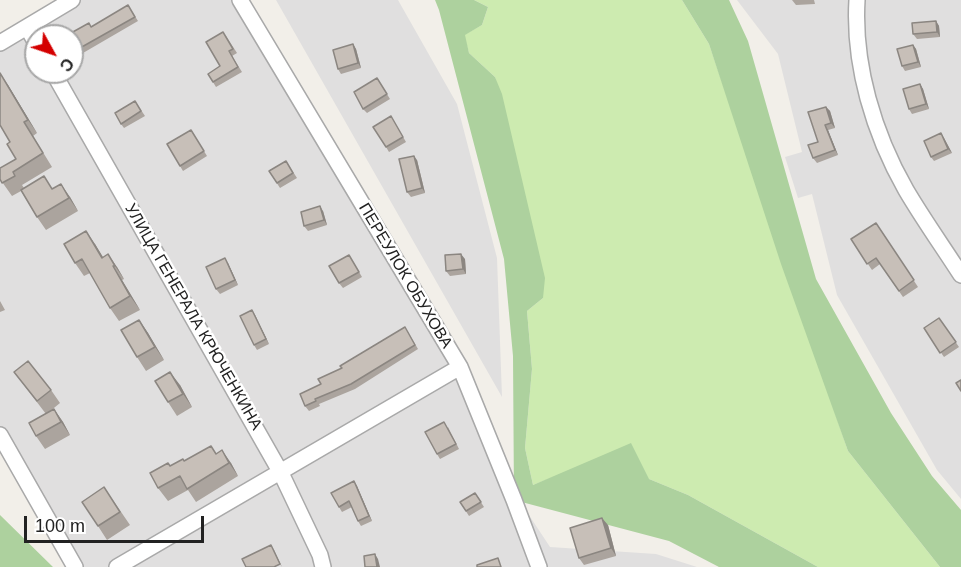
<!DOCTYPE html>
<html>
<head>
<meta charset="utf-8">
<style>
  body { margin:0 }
  #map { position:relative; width:961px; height:567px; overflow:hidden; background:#f2efe9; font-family:Helvetica,sans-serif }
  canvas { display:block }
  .north { position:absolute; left:24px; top:24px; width:60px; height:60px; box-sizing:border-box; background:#fff; border:2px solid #a7a7a7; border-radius:50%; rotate:130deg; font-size:16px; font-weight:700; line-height:24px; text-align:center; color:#222 }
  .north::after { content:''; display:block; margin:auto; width:21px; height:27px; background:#d40000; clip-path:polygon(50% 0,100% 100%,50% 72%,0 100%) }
  .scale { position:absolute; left:24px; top:516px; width:180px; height:27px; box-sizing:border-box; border:3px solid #222; border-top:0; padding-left:8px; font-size:18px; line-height:21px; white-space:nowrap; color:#222; -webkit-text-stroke:4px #fff; paint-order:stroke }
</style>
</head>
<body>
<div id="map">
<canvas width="961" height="567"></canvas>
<div class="north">С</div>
<div class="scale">100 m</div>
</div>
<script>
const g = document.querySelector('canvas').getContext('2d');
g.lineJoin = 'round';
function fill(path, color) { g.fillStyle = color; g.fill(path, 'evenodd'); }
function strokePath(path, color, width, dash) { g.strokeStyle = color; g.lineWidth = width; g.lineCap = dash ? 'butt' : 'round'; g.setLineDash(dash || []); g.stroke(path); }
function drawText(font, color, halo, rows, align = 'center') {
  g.font = font + ' Helvetica,sans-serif'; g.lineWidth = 5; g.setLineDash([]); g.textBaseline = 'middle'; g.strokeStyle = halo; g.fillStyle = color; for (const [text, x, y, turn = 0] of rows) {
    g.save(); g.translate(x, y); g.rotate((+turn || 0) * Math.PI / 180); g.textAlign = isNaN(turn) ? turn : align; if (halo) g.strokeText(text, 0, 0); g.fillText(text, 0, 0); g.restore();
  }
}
const residential = new Path2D(`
  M 74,0 L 232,0 L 455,371 L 494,462 L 550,547 L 656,554 L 697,567 L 68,567 L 0,447 L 0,45 ZM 36,36 L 72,36 L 72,72 L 36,72 Z
  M 276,0 L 398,0 L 457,104 L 497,258 L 502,397 Z
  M 737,0 L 961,0 L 961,499 L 937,470 L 837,295 L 812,194 L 798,198 L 785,157 L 802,152 L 778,54 Z`);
const grass = new Path2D(`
  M 474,0 L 682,0 L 709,44 L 848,451 L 940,567 L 818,567 L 688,495 L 649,479 L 579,467 L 533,485 L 525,448 L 532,369 L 527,311 L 543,298 L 495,77 L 469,53 L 464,35 L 482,25 L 488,7 Z`);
const forest = new Path2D(`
  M 435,0 L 474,0 L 488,7 L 482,25 L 465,35 L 469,53 L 495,77 L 502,94 L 545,278 L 543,298 L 527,311 L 532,369 L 525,448 L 533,485 L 631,443 L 649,479 L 688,495 L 818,567 L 719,567 L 669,541 L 514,500 L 513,356 L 504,259 L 439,10 Z
  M 682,0 L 729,0 L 748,41 L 816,279 L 891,413 L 932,476 L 961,510 L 961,567 L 940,567 L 848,451 L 781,264 L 709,44 Z
  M 0,515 L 53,567 L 0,567 Z`);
const minor = new Path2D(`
  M 240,0 L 460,367 L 514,500 L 539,567
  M 857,0 C 853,65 874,134 906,190 C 923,219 943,247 961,275
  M 27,27 L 36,43
  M 0,43 L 72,0
  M 53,72 L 281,473 L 320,555 L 323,567
  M 0,435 L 75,567
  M 117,567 L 460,367`);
const wall = new Path2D(`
  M 792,0 L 814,0 L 815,4 L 796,5 Z
  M 131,10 L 138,21 L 83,53 L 80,48 Z
  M 936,21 L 939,26 L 940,37 L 917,39 L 913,34 Z
  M 226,36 L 237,53 L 232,56 L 242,72 L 216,87 L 208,74 L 220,66 Z
  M 353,44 L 356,49 L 361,68 L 341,74 L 338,69 Z
  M 913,45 L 916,49 L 921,67 L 905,71 L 902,66 Z
  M 377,78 L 390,99 L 367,113 L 363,109 Z
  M 920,84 L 923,89 L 929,109 L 912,114 L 909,109 Z
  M 8,85 L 37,133 L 33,136 L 52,167 L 22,185 L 24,188 L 53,189 L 70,197 L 78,211 L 46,230 L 37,217 L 21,191 L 12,196 L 0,179 L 16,159 L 10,142 Z
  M 135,101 L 145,116 L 124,128 L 121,124 Z
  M 826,107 L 830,111 L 835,128 L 828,130 L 838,155 L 817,163 L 813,158 Z
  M 391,116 L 406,142 L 389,152 L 386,147 Z
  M 941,133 L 944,138 L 952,153 L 934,161 L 931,157 Z
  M 194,135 L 207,156 L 183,171 L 180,166 Z
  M 417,160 L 425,193 L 411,197 L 407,192 Z
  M 286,161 L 297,178 L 280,188 L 269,171 Z
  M 323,211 L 327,225 L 308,231 L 304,226 Z
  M 876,223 L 918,287 L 903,297 L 880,264 L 872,270 L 851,239 Z
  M 95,244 L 103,257 L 117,267 L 124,279 L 122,280 L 140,310 L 119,321 L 110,308 L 90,273 L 84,276 L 75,263 Z
  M 349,255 L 362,277 L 343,288 L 339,283 Z
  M 465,259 L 466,274 L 450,276 L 446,271 Z
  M 228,263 L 238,285 L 220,294 L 216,289 Z
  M 0,301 L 5,310 L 0,312 Z
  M 252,310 L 255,315 L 269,344 L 257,350 L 254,345 Z
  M 939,318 L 959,347 L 944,357 L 924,328 Z
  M 139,320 L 148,333 L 164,360 L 146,371 L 137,357 Z
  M 408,332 L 418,349 L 355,389 L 319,404 L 320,406 L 309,411 L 305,406 L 321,384 L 342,368 Z
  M 14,372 L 51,390 L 60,403 L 49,412 L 54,409 L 63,422 L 70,435 L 45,449 L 36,436 L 46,414 Z
  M 180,385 L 192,407 L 177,416 L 168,402 Z
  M 448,427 L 459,449 L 440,459 L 437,454 Z
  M 216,453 L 231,463 L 238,476 L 196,502 L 188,490 L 168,501 L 158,488 L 170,466 L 184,461 Z
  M 354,481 L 357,486 L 372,521 L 361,526 L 358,521 L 352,507 L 342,512 L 339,507 Z
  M 104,487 L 130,525 L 107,540 L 98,526 Z
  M 475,493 L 484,507 L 469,516 L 460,502 Z
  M 608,525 L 616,556 L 584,565 L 579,558 Z`);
const shadedWall = new Path2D(`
  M 936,21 L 939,26 L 940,37 L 937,32 Z
  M 353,44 L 356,49 L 361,68 L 358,63 Z
  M 913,45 L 916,49 L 921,67 L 918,62 Z
  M 0,73 L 8,85 L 37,133 L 28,120 Z
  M 920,84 L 923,89 L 929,109 L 926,104 Z
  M 826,107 L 830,111 L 835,128 L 831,123 Z
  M 825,125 L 828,130 L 838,155 L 835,150 Z
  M 941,133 L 944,138 L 952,153 L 948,149 Z
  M 414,156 L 417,160 L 425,193 L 422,188 Z
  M 61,184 L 70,197 L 78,211 L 69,198 Z
  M 320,206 L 323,211 L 327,225 L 324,220 Z
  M 86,231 L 95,244 L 111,271 L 102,258 Z
  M 108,254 L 117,267 L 124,279 L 115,266 Z
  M 461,254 L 465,259 L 466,274 L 463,269 Z
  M 225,258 L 228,263 L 238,285 L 235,280 Z
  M 113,266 L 122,280 L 140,310 L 130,296 Z
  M 252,310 L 255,315 L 269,344 L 266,339 Z
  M 139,320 L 148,333 L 164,360 L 155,347 Z
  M 170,372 L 180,385 L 192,407 L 183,394 Z
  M 54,409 L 63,422 L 70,435 L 61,422 Z
  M 222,450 L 231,463 L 238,476 L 229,463 Z
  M 354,481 L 357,486 L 372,521 L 369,516 Z
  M 602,518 L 608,525 L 616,556 L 611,548 Z
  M 271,545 L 274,550 L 282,567 L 280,564 Z
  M 375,554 L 378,559 L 380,567 L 377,567 Z`);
const building = new Path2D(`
  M 128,5 L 135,17 L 80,48 L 71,33 L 89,23 L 91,27 Z
  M 936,21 L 937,32 L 913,34 L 912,23 Z
  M 223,32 L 233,49 L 229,51 L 238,67 L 213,82 L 208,74 L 220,66 L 206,42 Z
  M 353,44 L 358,63 L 338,69 L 333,50 Z
  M 913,45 L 918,62 L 902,66 L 897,49 Z
  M 0,73 L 28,120 L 24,122 L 43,153 L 13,172 L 15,176 L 2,183 L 0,179 L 0,168 L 16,159 L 7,144 L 10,142 L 0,125 Z
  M 377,78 L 387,94 L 363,109 L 354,92 Z
  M 920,84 L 926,104 L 909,109 L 903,89 Z
  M 135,101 L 141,111 L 121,124 L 115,113 Z
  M 826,107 L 831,123 L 825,125 L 835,150 L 813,158 L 808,145 L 818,142 L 808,112 Z
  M 391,116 L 403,137 L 386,147 L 373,127 Z
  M 191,130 L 204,151 L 180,166 L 167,144 Z
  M 941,133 L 948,149 L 931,157 L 924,141 Z
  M 414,156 L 422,188 L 407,192 L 399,159 Z
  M 286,161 L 293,173 L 277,183 L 269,171 Z
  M 44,176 L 52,189 L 61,184 L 69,198 L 37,217 L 21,190 Z
  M 320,206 L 324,220 L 304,226 L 301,212 Z
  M 876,223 L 914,280 L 899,291 L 876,258 L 867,264 L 851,239 Z
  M 86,231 L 102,258 L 108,254 L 115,266 L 113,266 L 130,296 L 110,308 L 82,259 L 75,263 L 64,244 Z
  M 461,254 L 463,269 L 446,271 L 445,255 Z
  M 349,255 L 359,272 L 339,283 L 329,266 Z
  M 225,258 L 235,280 L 216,289 L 206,267 Z
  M 252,310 L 266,339 L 254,345 L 240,316 Z
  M 939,318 L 956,342 L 940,353 L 924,328 Z
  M 139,320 L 155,347 L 137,357 L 121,330 Z
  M 405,327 L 415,345 L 351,384 L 315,399 L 316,401 L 305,406 L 300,394 L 321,384 L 318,379 L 342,368 L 340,366 Z
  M 28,361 L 51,390 L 37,401 L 14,372 Z
  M 170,372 L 183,394 L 168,402 L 155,381 Z
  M 961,380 L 961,391 L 956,383 Z
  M 54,409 L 61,422 L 36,436 L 29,423 Z
  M 444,422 L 456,444 L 437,454 L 425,432 Z
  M 211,446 L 216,454 L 222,450 L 229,463 L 187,489 L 180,476 L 158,488 L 150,473 L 168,463 L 170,466 L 183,459 L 184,461 Z
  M 354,481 L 369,516 L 358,521 L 349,501 L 339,507 L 331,493 Z
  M 104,487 L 120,512 L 98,526 L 82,502 Z
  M 475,493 L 481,502 L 466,511 L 460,502 Z
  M 602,518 L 611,548 L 579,558 L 570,528 Z
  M 271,545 L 280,564 L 274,567 L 246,567 L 242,559 Z
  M 375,554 L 377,567 L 365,567 L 364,556 Z
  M 498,558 L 501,567 L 477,567 L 477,565 Z`);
const streetNames = [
  ["ПЕРЕУЛОК ОБУХОВА",405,276,59],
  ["УЛИЦА ГЕНЕРАЛА КРЮЧЕНКИНА",193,317,60]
];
fill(residential, '#e0dfdf');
fill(grass, '#cdebb0');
fill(forest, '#add19e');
strokePath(minor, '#a9a9a9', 18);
strokePath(minor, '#fff', 15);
fill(wall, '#aba49e');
fill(shadedWall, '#8b8681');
fill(building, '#c7bfb8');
strokePath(building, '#8b8681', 1.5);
drawText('16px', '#222', '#fff', streetNames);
</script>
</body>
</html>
